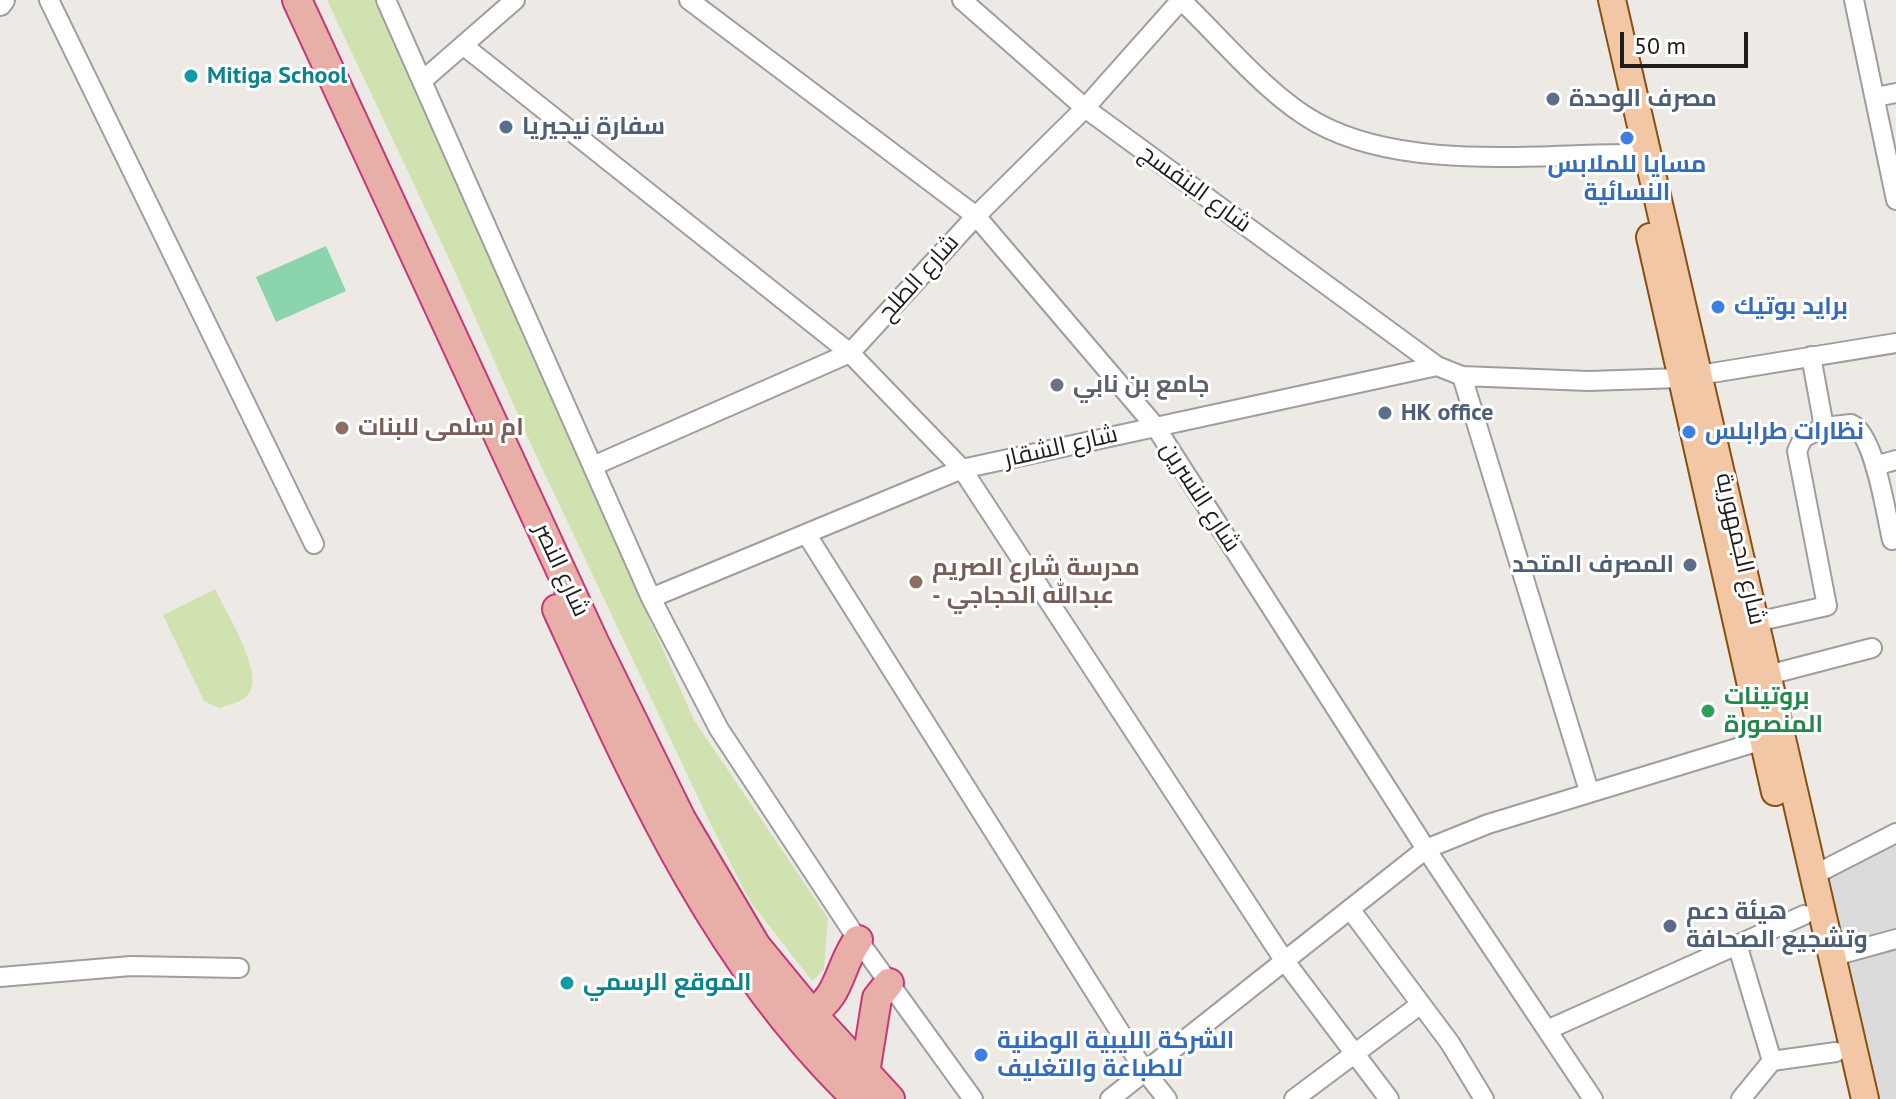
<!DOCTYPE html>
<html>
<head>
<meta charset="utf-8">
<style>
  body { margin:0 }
  #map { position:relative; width:1896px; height:1099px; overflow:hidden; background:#ede9e5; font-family:"PT Sans",sans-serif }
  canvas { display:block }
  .scale { position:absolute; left:1620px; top:32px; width:128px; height:36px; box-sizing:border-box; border:4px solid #1d1d1d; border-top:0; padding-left:10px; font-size:24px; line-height:28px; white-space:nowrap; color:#1d1d1d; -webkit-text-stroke:6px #fff; paint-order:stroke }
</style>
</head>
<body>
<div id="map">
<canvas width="1896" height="1099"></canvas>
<div class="scale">50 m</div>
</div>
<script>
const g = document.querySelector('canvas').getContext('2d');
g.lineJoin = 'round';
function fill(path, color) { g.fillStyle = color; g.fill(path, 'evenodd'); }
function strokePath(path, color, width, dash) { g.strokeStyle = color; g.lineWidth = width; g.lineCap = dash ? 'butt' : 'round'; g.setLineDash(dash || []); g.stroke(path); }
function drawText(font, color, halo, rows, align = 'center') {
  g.font = font + ' "PT Sans",Cairo,sans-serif'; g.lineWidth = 6; g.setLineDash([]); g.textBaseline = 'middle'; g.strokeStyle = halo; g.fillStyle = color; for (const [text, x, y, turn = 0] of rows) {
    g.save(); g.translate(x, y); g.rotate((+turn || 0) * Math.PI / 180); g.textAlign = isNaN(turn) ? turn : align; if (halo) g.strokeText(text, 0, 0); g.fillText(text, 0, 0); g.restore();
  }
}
const residential = new Path2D(`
  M 1896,830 L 1896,1099 L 1865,1099 L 1812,876 Z`);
const grass = new Path2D(`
  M 327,0 L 376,0 L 694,720 L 828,918 L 824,969 L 812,981 L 750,901 L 714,831 L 534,451 L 452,265 Z
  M 215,589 C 225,611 266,674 248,695 C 241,702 229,705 219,708 L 204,701 L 163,615 Z`);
const pitch = new Path2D(`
  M 326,246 L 346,291 L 276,322 L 256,277 Z`);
const minor = new Path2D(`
  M 49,0 L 314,544
  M 386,0 L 651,598 L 719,729 L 858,940 L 973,1099
  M 689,0 L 976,216 L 1155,426 L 1426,849 L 1593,1099
  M 962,0 L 1085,108 L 1437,366
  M 1854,0 L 1896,200
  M 464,46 L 850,353 L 962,469 L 1284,960 L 1389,1099
  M 422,81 L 515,0
  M 1875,97 L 1896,93
  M 1462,376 L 1589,791
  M 1824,427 L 1851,424 C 1875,434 1886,515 1892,540
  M 593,466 L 850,353 L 976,216 L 1085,108 L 1181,0 C 1222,39 1268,96 1317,123 C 1405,171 1534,154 1632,154
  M 1875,466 L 1896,460
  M 807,535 L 1144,1070 L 1167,1099
  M 651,598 L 962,469 L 1437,366 L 1462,376 L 1588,381 L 1681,378 L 1896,343
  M 1756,622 L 1827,606 L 1797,451 L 1803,438 L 1824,427 L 1811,356
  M 1768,675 L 1872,648
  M 1812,876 L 1896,833
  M 1350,909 L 1450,1043 L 1484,1099
  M 1737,944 L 1772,1061
  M 1831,957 L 1896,939
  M 0,977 L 131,966 L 239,968
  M 1547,1030 L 1804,915
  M 1110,1099 L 1426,849 L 1488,824 L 1763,740
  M 1294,1099 L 1421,1004
  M 1741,1099 L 1772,1061 L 1836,1052`);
const tertiary = new Path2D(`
  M 0,4 L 3,0`);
const primary = new Path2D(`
  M 1612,0 L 1865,1099
  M 1650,237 L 1775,792`);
const trunk = new Path2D(`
  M 297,0 L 594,642 L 681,819 L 756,946 L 811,1013 L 890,1099
  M 557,609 C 637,784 715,963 857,1099
  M 811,1013 C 841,997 839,965 858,940
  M 865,1073 L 877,998 L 889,983`);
const markers = [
  [191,76,8,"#0f9aa8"],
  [1553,99,8,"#5c6f8a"],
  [506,127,8,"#5c6f8a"],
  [1627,138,8,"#3f7fe0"],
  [1718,307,8,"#3f7fe0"],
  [1057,385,8,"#6b7280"],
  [1385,413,8,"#5c6f8a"],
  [342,428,8,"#8d6e63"],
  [1689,432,8,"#3f7fe0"],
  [1690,565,8,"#5c6f8a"],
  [916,582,8,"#8d6e63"],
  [1708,711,8,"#2e9e5b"],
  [1670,926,8,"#5c6f8a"],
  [567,983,8,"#0f9aa8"],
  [981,1055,8,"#3f7fe0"]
];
const cultureNames = [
  ["Mitiga School",207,76],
  ["الموقع الرسمي",583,983]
];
const serviceNames = [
  ["مصرف الوحدة",1569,99],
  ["سفارة نيجيريا",522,127],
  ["HK office",1401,413],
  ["المصرف المتحد",1674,565,"right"],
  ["هيئة دعم",1686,912],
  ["وتشجيع الصحافة",1686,940]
];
const shopNames = [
  ["مسايا للملابس",1627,165,"center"],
  ["النسائية",1627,193,"center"],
  ["برايد بوتيك",1734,307],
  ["نظارات طرابلس",1705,432],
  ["الشركة الليبية الوطنية",997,1041],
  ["للطباعة والتغليف",997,1069]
];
const streetNames = [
  ["شارع البنفسج",1195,189,36],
  ["شارع الطلح",919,278,-48],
  ["شارع الشقار",1061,447,-13],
  ["شارع النسرين",1200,497,57],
  ["شارع الجمهورية",1740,549,77],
  ["شارع النصر",561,570,65]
];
const worshipNames = [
  ["جامع بن نابي",1073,385]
];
const educationNames = [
  ["ام سلمى للبنات",358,428],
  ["مدرسة شارع الصريم",932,568],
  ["- عبدالله الحجاجي",932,596]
];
const leisureNames = [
  ["بروتينات",1724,697],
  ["المنصورة",1724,725]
];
fill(residential, '#dbdbdb');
fill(grass, '#cfe2b0');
fill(pitch, '#8bd4ae');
strokePath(minor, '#9e9e9e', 22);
strokePath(tertiary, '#9e9e9e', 26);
strokePath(primary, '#875010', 30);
strokePath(trunk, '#c6377a', 32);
strokePath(minor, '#fff', 18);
strokePath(tertiary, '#fff', 22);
strokePath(primary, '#f2c7a5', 26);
strokePath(trunk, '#e8aea8', 28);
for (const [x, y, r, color] of markers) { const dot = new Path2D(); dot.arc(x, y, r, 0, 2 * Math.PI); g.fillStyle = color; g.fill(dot); strokePath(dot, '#fff', 3); }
drawText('bold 24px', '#0d838f', '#fff', cultureNames, 'left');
drawText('bold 24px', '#4e5e75', '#fff', serviceNames, 'left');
drawText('bold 24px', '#366cbe', '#fff', shopNames, 'left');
drawText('24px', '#1d1d1d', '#fff', streetNames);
drawText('bold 24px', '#5b616d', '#fff', worshipNames, 'left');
drawText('bold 24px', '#785e54', '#fff', educationNames, 'left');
drawText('bold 24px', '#27864d', '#fff', leisureNames, 'left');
</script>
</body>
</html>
